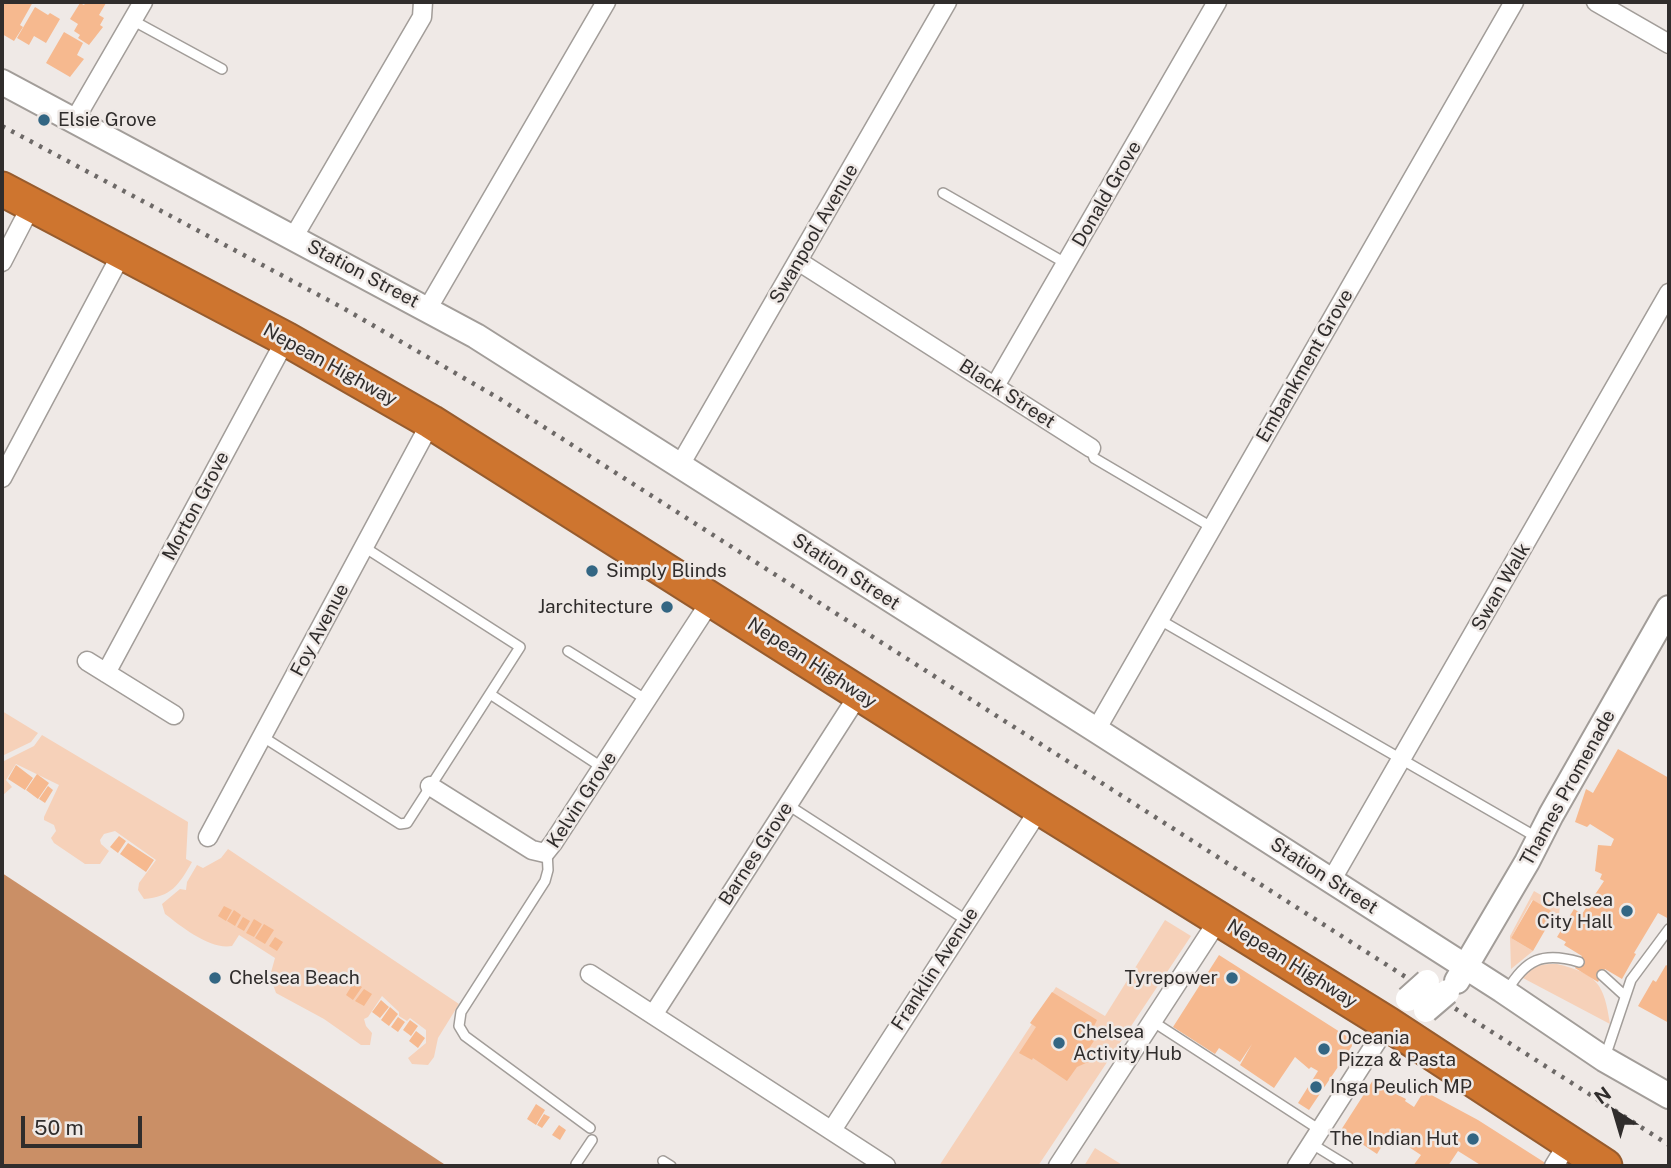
<!DOCTYPE html>
<html>
<head>
<meta charset="utf-8">
<style>
  body { margin:0 }
  #map { position:relative; width:1671px; height:1168px; overflow:hidden; background:#efe9e6; font-family:"Public Sans",sans-serif }
  canvas { display:block }
  .frame { position:absolute; inset:0; border:4px solid #302d2c; pointer-events:none }
  .north { position:absolute; left:1580px; top:1077px; width:70px; height:70px; -webkit-text-stroke:5px #efe9e6; paint-order:stroke; rotate:323deg; font-size:19px; font-weight:700; line-height:28px; text-align:center; color:#302d2c }
  .north::after { content:''; display:block; margin:auto; width:24px; height:32px; background:#302d2c; clip-path:polygon(50% 0,100% 100%,50% 72%,0 100%) }
  .scale { position:absolute; left:21px; top:1116px; width:121px; height:32px; box-sizing:border-box; border:4px solid #302d2c; border-top:0; padding-left:9px; font-size:21px; line-height:24px; white-space:nowrap; color:#302d2c; -webkit-text-stroke:5px #efe9e6; paint-order:stroke }
</style>
</head>
<body>
<div id="map">
<canvas width="1671" height="1168"></canvas>
<div class="frame"></div>
<div class="north">N</div>
<div class="scale">50 m</div>
</div>
<script>
const g = document.querySelector('canvas').getContext('2d');
g.lineJoin = 'round';
function fill(path, color) { g.fillStyle = color; g.fill(path, 'evenodd'); }
function strokePath(path, color, width, dash) { g.strokeStyle = color; g.lineWidth = width; g.lineCap = dash ? 'butt' : 'round'; g.setLineDash(dash || []); g.stroke(path); }
function drawText(font, color, halo, rows, align = 'center') {
  g.font = font + ' "Public Sans",sans-serif'; g.lineWidth = 5; g.setLineDash([]); g.textBaseline = 'middle'; g.strokeStyle = halo; g.fillStyle = color; for (const [text, x, y, turn = 0] of rows) {
    g.save(); g.translate(x, y); g.rotate((+turn || 0) * Math.PI / 180); g.textAlign = isNaN(turn) ? turn : align; if (halo) g.strokeText(text, 0, 0); g.fillText(text, 0, 0); g.restore();
  }
}
const green = new Path2D(`
  M 2,711 L 38,733 L 31,742 L 2,756 Z
  M 42,735 L 188,822 L 186,859 L 192,862 C 179,885 171,897 144,899 L 138,890 L 139,883 L 156,860 L 115,831 L 104,834 L 100,840 L 101,844 L 109,851 L 100,864 L 85,864 L 54,843 L 51,838 L 56,831 L 54,825 L 44,820 L 44,817 L 59,785 L 16,764 L 6,780 L 12,787 L 2,796 L 2,762 L 34,746 Z
  M 228,849 L 459,1004 L 438,1038 L 434,1057 L 428,1065 L 412,1064 L 408,1058 L 426,1043 L 426,1030 L 410,1018 L 407,1021 L 399,1016 L 399,1012 L 382,996 L 368,1017 L 364,1019 L 366,1026 L 372,1033 L 370,1045 L 361,1045 L 324,1019 L 276,993 L 270,976 L 275,958 L 239,935 L 232,946 C 210,950 182,927 165,914 L 162,904 L 180,889 L 186,890 L 187,882 L 197,865 L 203,868 L 221,858 Z
  M 1534,891 L 1560,906 L 1559,915 L 1552,930 L 1546,927 L 1555,913 L 1532,900 L 1511,938 L 1533,951 L 1511,969 L 1510,936 Z
  M 1165,920 L 1191,936 L 1038,1166 L 939,1166 L 1056,987 L 1105,1016 Z
  M 1557,964 C 1597,974 1604,983 1610,1024 L 1521,977 C 1531,965 1543,964 1557,964 Z
  M 1095,1148 L 1124,1166 L 1084,1166 Z`);
const water = new Path2D(`
  M 2,873 L 447,1166 L 2,1166 Z`);
const building = new Path2D(`
  M 2,2 L 33,2 L 20,25 L 23,27 L 14,41 L 2,34 Z
  M 86,2 L 106,3 L 99,15 L 104,18 L 100,25 L 103,27 L 89,45 L 78,38 L 80,35 L 74,31 L 78,24 L 70,19 L 80,3 L 84,5 Z
  M 35,7 L 48,15 L 50,13 L 60,19 L 46,43 L 34,36 L 29,45 L 17,38 Z
  M 64,32 L 83,43 L 77,55 L 84,59 L 70,77 L 46,63 Z
  M 1618,749 L 1669,778 L 1669,919 L 1658,913 L 1634,953 L 1636,954 L 1622,979 L 1605,969 L 1598,982 L 1575,968 L 1582,956 L 1564,945 L 1566,942 L 1557,937 L 1574,909 L 1582,914 L 1604,881 L 1600,879 L 1602,874 L 1595,871 L 1598,845 L 1611,846 L 1614,839 L 1590,824 L 1587,827 L 1575,822 L 1586,789 L 1593,793 Z
  M 16,765 L 33,778 L 25,790 L 8,779 Z
  M 37,774 L 49,783 L 38,799 L 26,790 Z
  M 48,786 L 53,790 L 45,803 L 39,799 Z
  M 119,836 L 126,841 L 118,853 L 110,847 Z
  M 128,843 L 154,860 L 146,872 L 120,854 Z
  M 1533,900 L 1555,913 L 1533,951 L 1511,938 Z
  M 224,906 L 232,910 L 226,921 L 218,916 Z
  M 234,910 L 241,915 L 235,926 L 227,921 Z
  M 243,917 L 250,921 L 244,931 L 237,927 Z
  M 254,919 L 262,924 L 254,937 L 246,933 Z
  M 264,924 L 274,930 L 265,944 L 255,938 Z
  M 275,937 L 283,942 L 277,951 L 269,946 Z
  M 1219,955 L 1351,1039 L 1352,1046 L 1309,1110 L 1298,1103 L 1318,1071 L 1311,1067 L 1309,1069 L 1295,1057 L 1274,1088 L 1240,1065 L 1252,1044 L 1240,1062 L 1219,1048 L 1215,1054 L 1173,1027 Z
  M 1666,965 L 1669,967 L 1669,1023 L 1638,1006 L 1653,980 L 1656,982 Z
  M 354,982 L 362,987 L 353,1000 L 346,995 Z
  M 364,989 L 372,994 L 364,1006 L 355,1001 Z
  M 1052,992 L 1097,1020 L 1091,1032 L 1097,1036 L 1088,1050 L 1097,1058 L 1077,1067 L 1067,1081 L 1033,1058 L 1032,1060 L 1019,1053 L 1036,1027 L 1030,1023 Z
  M 381,1000 L 389,1007 L 380,1018 L 372,1012 Z
  M 390,1007 L 398,1014 L 389,1026 L 381,1020 Z
  M 398,1017 L 405,1022 L 398,1032 L 391,1027 Z
  M 410,1020 L 418,1026 L 411,1036 L 403,1030 Z
  M 416,1031 L 425,1038 L 418,1048 L 409,1041 Z
  M 1375,1077 L 1387,1084 L 1384,1088 L 1406,1099 L 1405,1101 L 1414,1107 L 1424,1091 L 1478,1120 L 1547,1164 L 1545,1166 L 1482,1166 L 1458,1151 L 1448,1166 L 1413,1166 L 1421,1155 L 1389,1134 L 1377,1154 L 1341,1130 Z
  M 536,1104 L 545,1110 L 536,1125 L 527,1119 Z
  M 544,1114 L 550,1117 L 542,1128 L 537,1125 Z
  M 559,1125 L 566,1130 L 560,1140 L 552,1135 Z`);
const lane = new Path2D(`
  M 132,20 L 222,69
  M 943,193 L 1067,264
  M 1091,448 L 1094,458 L 1213,528
  M 1160,620 L 1538,838
  M 568,651 L 647,700
  M 490,694 L 603,768
  M 263,737 L 400,824 L 407,823 L 520,647 L 364,547
  M 788,805 L 966,920
  M 547,851 L 548,870 L 545,881 L 461,1012 L 459,1026 L 465,1036 L 590,1128
  M 1602,975 L 1625,996
  M 1507,991 C 1525,960 1542,951 1579,962
  M 1152,1021 L 1320,1130
  M 1605,1057 L 1631,980 L 1669,929
  M 1312,1144 L 1348,1166
  M 663,1161 L 671,1166
  M 576,1164 L 592,1140`);
const street = new Path2D(`
  M 1596,2 L 1669,44
  M 74,121 L 143,2
  M 293,238 L 422,17 L 423,2
  M 798,261 L 1091,448
  M 2,262 L 32,204
  M 428,308 L 606,2
  M 995,386 L 1217,2
  M 680,465 L 947,2
  M 2,478 L 122,253
  M 87,661 L 174,715
  M 106,673 L 286,339
  M 1096,730 L 1514,2
  M 430,786 L 532,850 L 545,853 L 553,843 L 712,599
  M 208,837 L 431,422
  M 1331,881 L 1669,293
  M 590,974 L 886,1166
  M 653,1015 L 859,694
  M 832,1130 L 1040,808
  M 1058,1166 L 1219,919
  M 1297,1166 L 1388,1024
  M 1554,1166 L 1568,1143`);
const secondary = new Path2D(`
  M 2,82 L 476,336 L 1096,730 L 1502,990 L 1604,1059 L 1669,1096
  M 1457,981 L 1527,862 L 1551,815 L 1669,608`);
const highway = new Path2D(`
  M 2,189 L 286,339 L 431,422 L 1040,808 L 1388,1024 L 1605,1166`);
const rail = new Path2D(`
  M 2,126 L 343,308 L 500,399 L 1669,1145`);
const secondaryBridge = new Path2D(`
  M 1408,999 L 1427,982
  M 1426,1010 L 1447,992`);
const markers = [
  [44,120,7,"#336683"],
  [592,571,7,"#336683"],
  [667,607,7,"#336683"],
  [1627,911,7,"#336683"],
  [215,978,7,"#336683"],
  [1232,978,7,"#336683"],
  [1059,1043,7,"#336683"],
  [1324,1049,7,"#336683"],
  [1316,1087,7,"#336683"],
  [1473,1139,7,"#336683"]
];
const poiNames = [
  ["Elsie Grove",58,120],
  ["Simply Blinds",606,571],
  ["Jarchitecture",653,607,"right"],
  ["Chelsea",1613,900,"right"],
  ["City Hall",1613,922,"right"],
  ["Chelsea Beach",229,978],
  ["Tyrepower",1218,978,"right"],
  ["Chelsea",1073,1032],
  ["Activity Hub",1073,1054],
  ["Oceania",1338,1038],
  ["Pizza & Pasta",1338,1060],
  ["Inga Peulich MP",1330,1087],
  ["The Indian Hut",1459,1139,"right"]
];
const streetNames = [
  ["Donald Grove",1107,194,-60],
  ["Swanpool Avenue",814,234,-60],
  ["Station Street",363,274,28],
  ["Nepean Highway",330,365,29],
  ["Embankment Grove",1305,366,-60],
  ["Black Street",1007,394,33],
  ["Morton Grove",196,506,-62],
  ["Station Street",846,572,33],
  ["Swan Walk",1501,587,-60],
  ["Foy Avenue",320,630,-62],
  ["Nepean Highway",812,663,33],
  ["Thames Promenade",1568,788,-61],
  ["Kelvin Grove",582,800,-57],
  ["Barnes Grove",756,854,-57],
  ["Station Street",1324,876,33],
  ["Nepean Highway",1292,964,32],
  ["Franklin Avenue",935,969,-57]
];
fill(green, '#f6d1b9');
fill(water, '#ca8f66');
fill(building, '#f6b98f');
strokePath(lane, '#a29d99', 12);
strokePath(street, '#a29d99', 21);
strokePath(secondary, '#a29d99', 28);
strokePath(highway, '#975c2e', 37);
strokePath(lane, '#fff', 9);
strokePath(street, '#fff', 18);
strokePath(secondary, '#fff', 24);
strokePath(highway, '#ce752f', 33);
strokePath(rail, '#6d6967', 4.5, [3.5, 7]);
strokePath(secondaryBridge, '#a29d99', 28, []);
strokePath(secondaryBridge, '#fff', 24);
for (const [x, y, r, color] of markers) { const dot = new Path2D(); dot.arc(x, y, r, 0, 2 * Math.PI); g.fillStyle = color; g.fill(dot); strokePath(dot, '#efe9e6', 2.5); }
drawText('19px', '#302d2c', '#efe9e6', poiNames, 'left');
drawText('19px', '#302d2c', '#efe9e6', streetNames);
</script>
</body>
</html>
